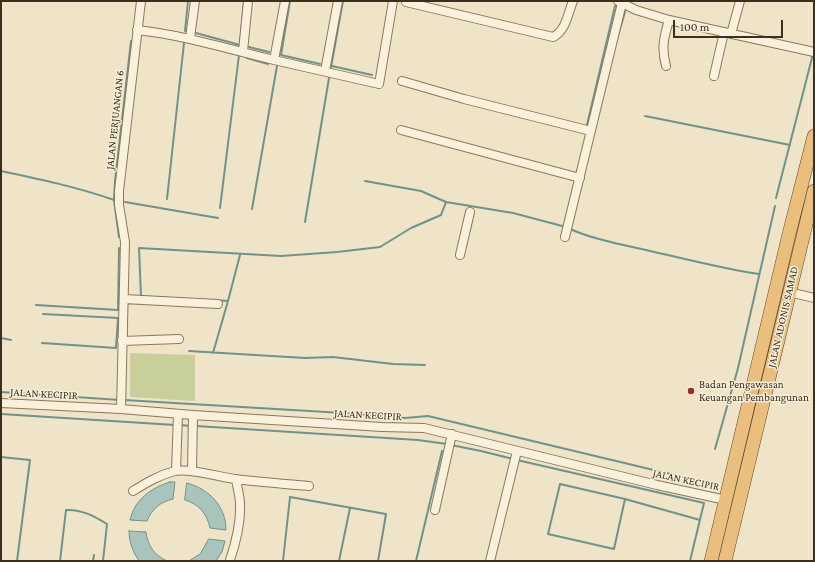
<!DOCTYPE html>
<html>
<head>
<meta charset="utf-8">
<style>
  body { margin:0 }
  #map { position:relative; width:815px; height:562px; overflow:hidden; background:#f0e4c8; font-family:"Crimson Pro",serif }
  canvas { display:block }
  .frame { position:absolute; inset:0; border:2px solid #3d2e20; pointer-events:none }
  .scale { position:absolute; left:673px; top:20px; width:110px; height:18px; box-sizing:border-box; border:2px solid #3d2e20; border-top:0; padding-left:5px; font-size:12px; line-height:14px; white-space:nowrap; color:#3d2e20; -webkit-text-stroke:3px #f7eed8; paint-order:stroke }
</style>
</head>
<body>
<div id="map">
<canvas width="815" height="562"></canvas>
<div class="frame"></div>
<div class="scale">100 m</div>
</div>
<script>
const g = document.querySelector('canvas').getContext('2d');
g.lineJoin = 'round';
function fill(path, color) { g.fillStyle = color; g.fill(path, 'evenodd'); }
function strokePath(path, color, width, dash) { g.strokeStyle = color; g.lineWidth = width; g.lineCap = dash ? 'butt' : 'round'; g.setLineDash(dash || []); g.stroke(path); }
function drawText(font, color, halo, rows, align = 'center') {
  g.font = font + ' "Crimson Pro",serif'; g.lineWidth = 3; g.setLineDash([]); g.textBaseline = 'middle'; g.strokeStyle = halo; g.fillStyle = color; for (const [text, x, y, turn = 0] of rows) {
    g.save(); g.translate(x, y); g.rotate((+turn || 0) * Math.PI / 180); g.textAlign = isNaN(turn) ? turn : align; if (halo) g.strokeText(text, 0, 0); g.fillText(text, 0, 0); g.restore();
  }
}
const green = new Path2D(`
  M 130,353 L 195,355 L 195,401 L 130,397 Z`);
const water = new Path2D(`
  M 170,482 L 175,482 L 173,499 C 160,502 152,509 147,521 L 130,520 C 135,499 151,488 170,482 Z
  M 187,483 C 209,489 226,506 226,530 L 210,528 C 207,514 199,504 185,500 Z
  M 129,531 L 146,532 C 148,546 154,555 167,561 L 139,561 C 133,552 129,542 129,531 Z
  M 209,539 L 225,541 L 222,552 L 216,561 L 189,561 L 200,554 Z`);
const stream = new Path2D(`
  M 185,31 L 188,1
  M 196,33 L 240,45
  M 617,39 L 625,12
  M 240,44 L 244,1
  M 249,47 L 269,52
  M 281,55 L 290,1
  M 281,55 L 320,64
  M 247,58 L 268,64
  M 332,66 L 372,75
  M 331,67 L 343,1
  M 645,116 L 790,145
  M 587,125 L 615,6
  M 1,171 C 39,179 77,187 114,200
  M 365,181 L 421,191 L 446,202
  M 776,198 L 813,54
  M 167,199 L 184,43
  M 125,202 L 218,218
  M 220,208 L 239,55
  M 252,209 L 277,66
  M 305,222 L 329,78
  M 570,229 C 595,240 624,245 650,251 C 687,259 723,269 759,274
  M 119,237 L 114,200 L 115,181 L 131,41
  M 141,296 L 139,248 L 281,256 L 337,252 L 380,247 L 411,228 L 441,215 L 446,202 L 513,213 L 566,227
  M 228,301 L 240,255
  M 36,305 L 118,310
  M 118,310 L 119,248
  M 43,314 L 118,318
  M 1,338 L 11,340
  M 42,343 L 116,348 L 118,318
  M 189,351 L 305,358 L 333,357 L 393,364 L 425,365
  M 213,353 L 228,301 L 213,300
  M 1,392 L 120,400
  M 124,400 L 343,413 L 405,418 L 428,416 L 708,483
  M 1,414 L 175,425
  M 180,425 L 191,426
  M 196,426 L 418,440 L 447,444
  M 451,445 L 481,451 L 513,459
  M 715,449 L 738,368 L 775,206
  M 1,457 L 30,460 L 17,561
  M 517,460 L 704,503 L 690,561
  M 625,499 L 614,549 L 548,534 L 560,484 L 625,499 L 700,520
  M 60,561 L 66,510 C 81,509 94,516 107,524 L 103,561
  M 93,561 L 94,555
  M 283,561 L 290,497 L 386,514 L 378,561
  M 339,561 L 350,508
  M 416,561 L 442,451`);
const minor = new Path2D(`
  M 618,1 L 636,10 L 669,20 L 814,52
  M 406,2 L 553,37 C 566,31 568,13 573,1
  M 137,30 C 184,35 228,49 274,60 C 309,68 344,76 379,84 L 393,1
  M 731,34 L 740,1
  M 190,38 L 195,1
  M 243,51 L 248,1
  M 274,60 L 285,1
  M 666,66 C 661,48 664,37 669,20
  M 325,71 L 338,1
  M 714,76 L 724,32
  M 402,81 L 464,99 L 591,131
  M 401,130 L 580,178
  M 565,237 L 622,3
  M 460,255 L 470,212
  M 789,292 L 814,298
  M 124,299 L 218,304
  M 122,341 L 179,339
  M 1,403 L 121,409 L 193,415 L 382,427 L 424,428 L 657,485 L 726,500
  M 121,409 L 125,242 L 119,205 L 119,191 L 141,1
  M 176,471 L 178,414
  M 192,471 L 193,415
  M 133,491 C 146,483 159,475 175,471 C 189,468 220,477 235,479 C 260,482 285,484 309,486
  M 435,510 L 452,434
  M 230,560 C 236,542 241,523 240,504 C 240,496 237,487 236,479
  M 490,561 L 517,451`);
const trunk = new Path2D(`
  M 711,561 L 789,234 L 814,136
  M 725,561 L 814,191`);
const markers = [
  [691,391,4,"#9e2a2b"]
];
const streetNames = [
  ["JALAN PERJUANGAN 6",115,120,-84],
  ["JALAN ADONIS SAMAD",783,317,-77],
  ["JALAN KECIPIR",44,394,3],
  ["JALAN KECIPIR",368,415,3],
  ["JALAN KECIPIR",686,480,12]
];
const poiNames = [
  ["Badan Pengawasan",699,385],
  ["Keuangan Pembangunan",699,398]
];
fill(green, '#c9cf9b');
fill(water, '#a9c4bc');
strokePath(water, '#6f938a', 1);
strokePath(stream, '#6f938a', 2);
strokePath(minor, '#8d765c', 10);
strokePath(trunk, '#5b4430', 14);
strokePath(minor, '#faf1dc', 8);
strokePath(trunk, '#eabe7c', 13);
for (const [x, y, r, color] of markers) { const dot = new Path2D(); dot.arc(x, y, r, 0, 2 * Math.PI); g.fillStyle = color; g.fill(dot); strokePath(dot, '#f7eed8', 1.5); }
drawText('11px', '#3d2e20', '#f7eed8', streetNames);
drawText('11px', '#3d2e20', '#f7eed8', poiNames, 'left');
</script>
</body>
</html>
